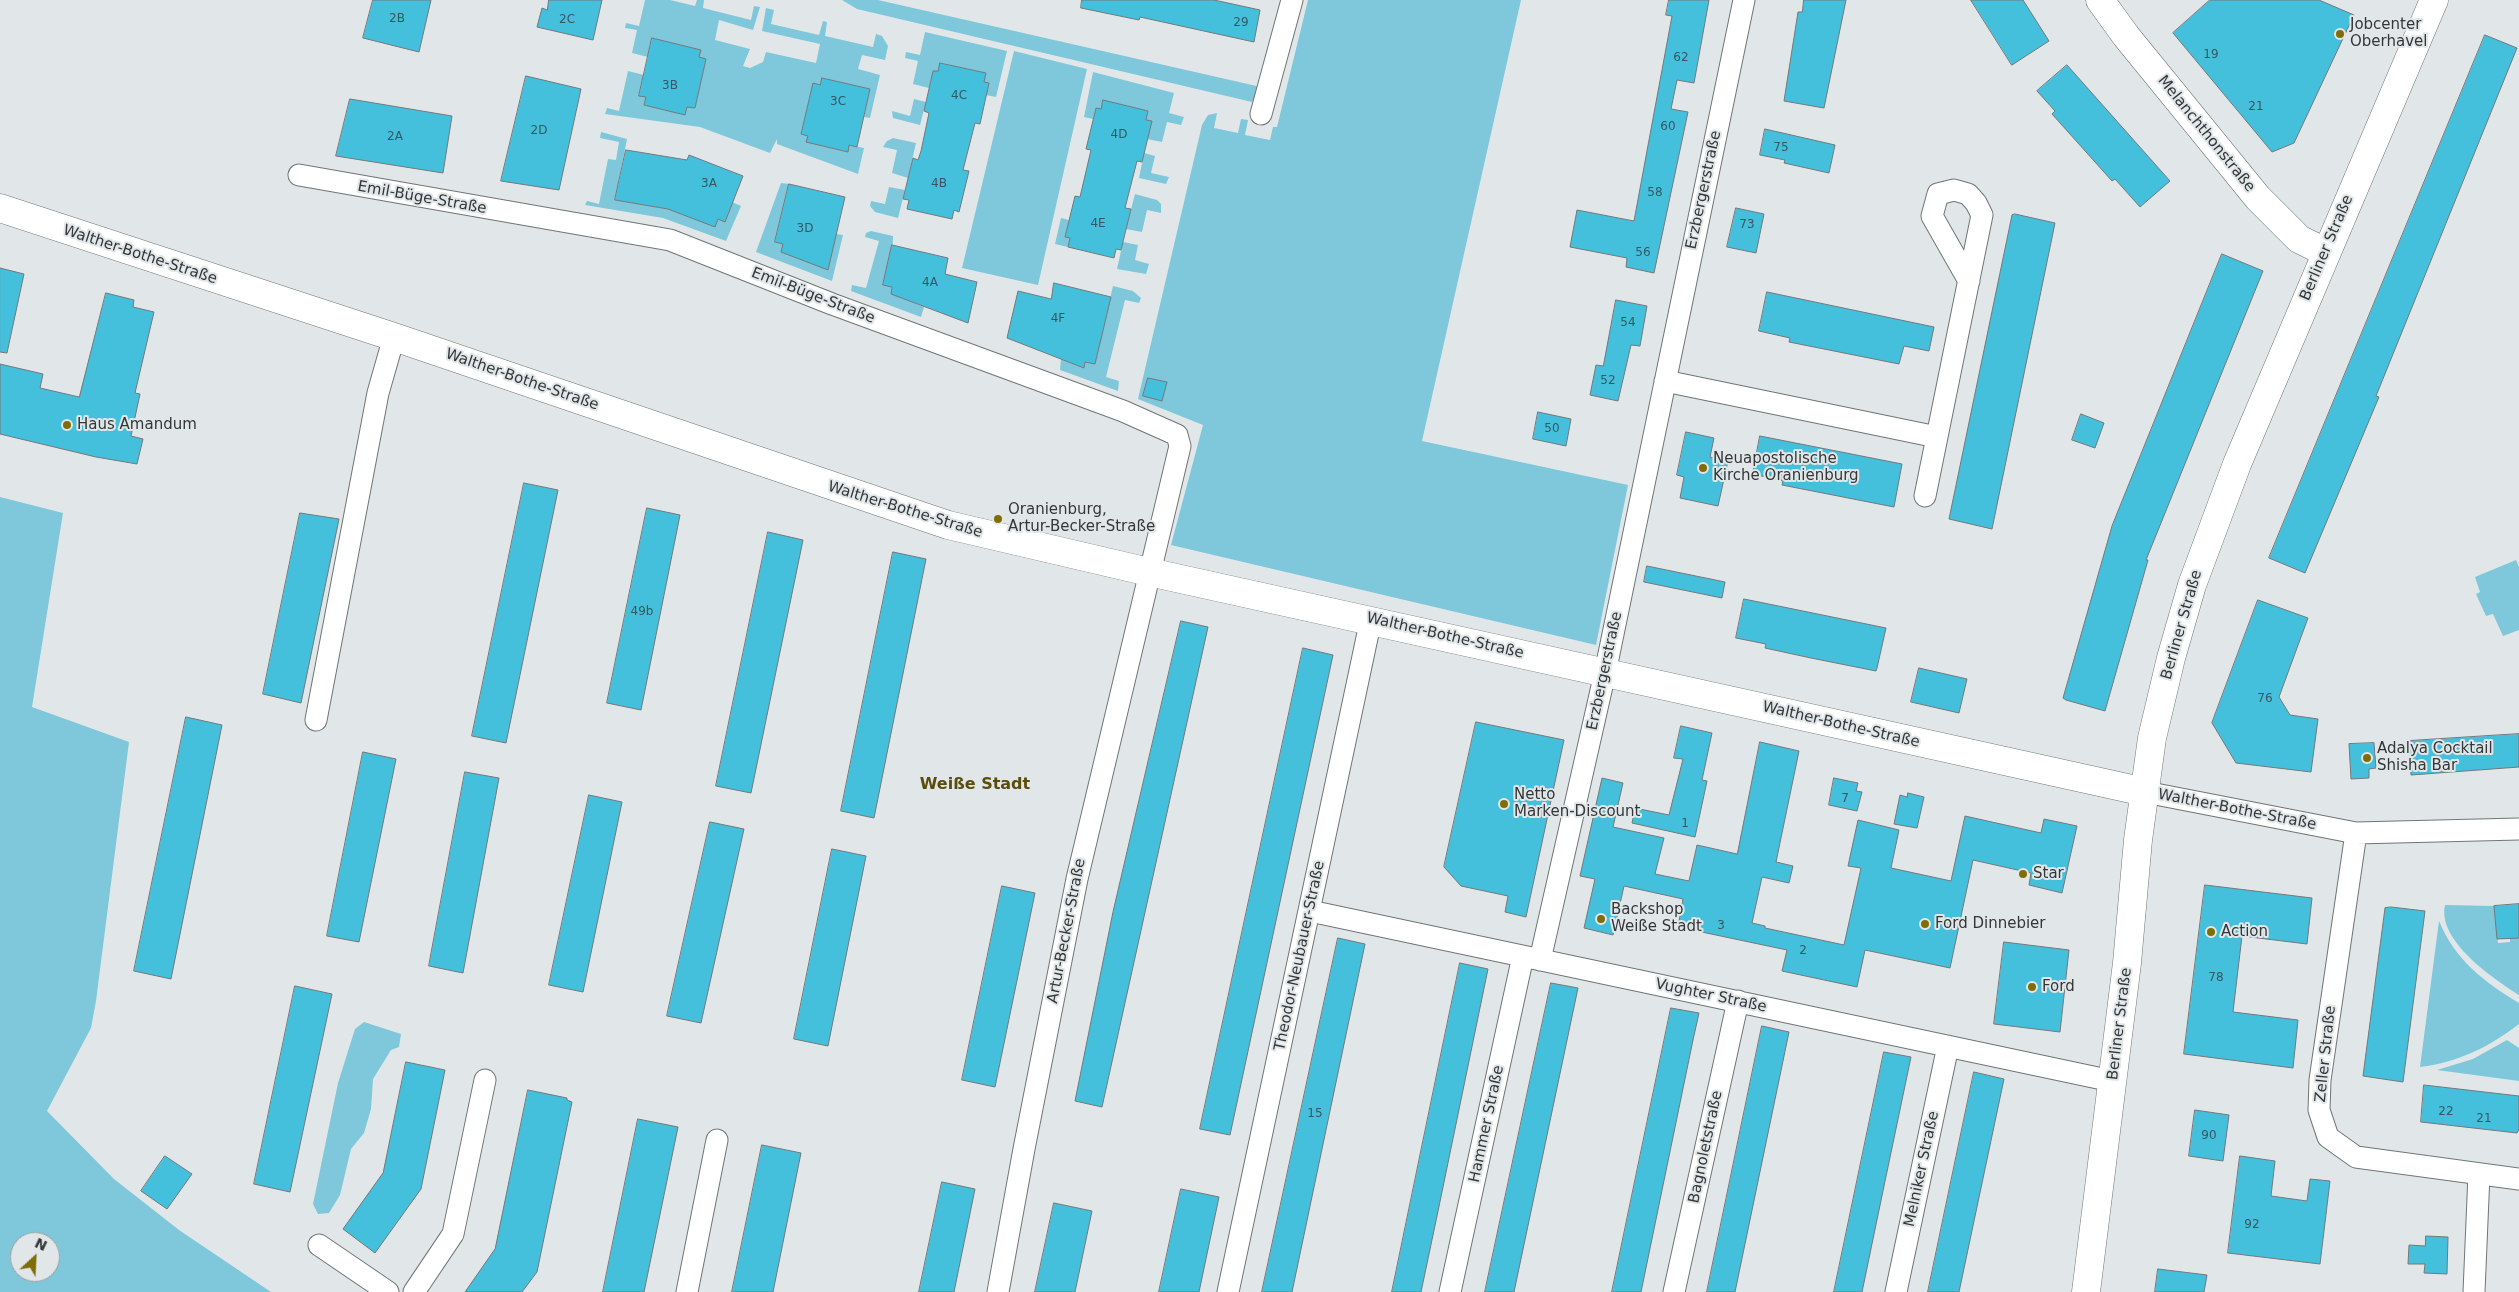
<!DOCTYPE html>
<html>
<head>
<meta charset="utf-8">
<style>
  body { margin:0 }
  #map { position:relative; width:2519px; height:1292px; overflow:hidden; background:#e1e7e8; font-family:"DejaVu Sans",sans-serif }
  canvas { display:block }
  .north { position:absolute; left:10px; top:1232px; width:50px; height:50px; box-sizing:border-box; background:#e1e7e8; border:1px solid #9ca0a1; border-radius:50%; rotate:25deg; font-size:14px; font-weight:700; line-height:20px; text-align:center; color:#343637 }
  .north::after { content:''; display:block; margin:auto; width:18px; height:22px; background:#816d08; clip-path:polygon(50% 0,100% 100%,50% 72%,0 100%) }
</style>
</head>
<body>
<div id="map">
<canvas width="2519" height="1292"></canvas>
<div class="north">N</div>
</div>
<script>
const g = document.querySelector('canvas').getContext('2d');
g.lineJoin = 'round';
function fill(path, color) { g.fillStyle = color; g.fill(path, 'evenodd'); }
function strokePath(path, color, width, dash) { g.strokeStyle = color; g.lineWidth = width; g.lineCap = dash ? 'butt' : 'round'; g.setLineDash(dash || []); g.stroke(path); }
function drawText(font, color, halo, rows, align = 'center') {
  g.font = font + ' "DejaVu Sans",sans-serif'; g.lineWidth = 4; g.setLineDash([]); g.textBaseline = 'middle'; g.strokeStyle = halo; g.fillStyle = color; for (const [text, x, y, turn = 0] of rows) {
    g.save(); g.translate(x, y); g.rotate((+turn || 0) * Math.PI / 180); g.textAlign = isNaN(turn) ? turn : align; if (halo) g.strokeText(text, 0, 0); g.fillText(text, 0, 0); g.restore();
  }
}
const green = new Path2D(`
  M 645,0 L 670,0 L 695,6 L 697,0 L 704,0 L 703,8 L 751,20 L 754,6 L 760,7 L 753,30 L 719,20 L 715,40 L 750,49 L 743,66 L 750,68 L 763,62 L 766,52 L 816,63 L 820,44 L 762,31 L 766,8 L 774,10 L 771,24 L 819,35 L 823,21 L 827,22 L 825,36 L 873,47 L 876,34 L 882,36 L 888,46 L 885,60 L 862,55 L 858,69 L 880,75 L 870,118 L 864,117 L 870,89 L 822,78 L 820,85 L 813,84 L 801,134 L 808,136 L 807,142 L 847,152 L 849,145 L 864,148 L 858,174 L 777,144 L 777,139 L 770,153 L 700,127 L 605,114 L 607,108 L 619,111 L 628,71 L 644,75 L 639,95 L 646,97 L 644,105 L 685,114 L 687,107 L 695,108 L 706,59 L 699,57 L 701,50 L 652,38 L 648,57 L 632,53 L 637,30 L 625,28 L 626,23 L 639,26 Z
  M 842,0 L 878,0 L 1261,87 L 1252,102 L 857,9 Z
  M 1308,0 L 1521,0 L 1422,441 L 1628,485 L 1596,645 L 1171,545 L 1203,425 L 1138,399 L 1202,125 L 1208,115 L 1217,113 L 1214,128 L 1238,133 L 1241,119 L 1248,120 L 1245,135 L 1270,140 L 1273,127 L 1277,127 Z
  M 925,32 L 1007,51 L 996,97 L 986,95 L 989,83 L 984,82 L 986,73 L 941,63 L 938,71 L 933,71 L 929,88 L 913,84 L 918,61 L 905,58 L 906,52 L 920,55 Z
  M 1014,51 L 1087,69 L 1038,285 L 962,268 Z
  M 1093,72 L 1174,93 L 1169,113 L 1184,117 L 1181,125 L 1167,122 L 1162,142 L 1147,139 L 1151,121 L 1146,120 L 1148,111 L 1103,101 L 1101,109 L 1096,108 L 1093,119 L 1084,117 Z
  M 914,99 L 926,102 L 920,125 L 893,118 L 892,111 L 910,116 Z
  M 601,132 L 627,139 L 615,200 L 668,209 L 715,226 L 718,219 L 725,222 L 732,202 L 741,206 L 726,241 L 663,218 L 585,205 L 587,201 L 599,204 L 608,159 L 616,160 L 619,142 L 600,138 Z
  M 893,138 L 916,143 L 908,178 L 892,173 L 897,150 L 883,147 L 887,141 Z
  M 1144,153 L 1155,156 L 1151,173 L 1169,177 L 1166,184 L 1139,178 Z
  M 781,183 L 789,184 L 775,242 L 783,244 L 828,270 L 836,234 L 843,235 L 832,281 L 756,252 Z
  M 889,187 L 905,190 L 898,218 L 875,212 L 870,206 L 871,201 L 885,204 Z
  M 1135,194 L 1157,200 L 1161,204 L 1161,213 L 1147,210 L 1142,232 L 1126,229 Z
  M 1061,218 L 1069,220 L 1065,237 L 1070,238 L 1068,247 L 1055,244 Z
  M 871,231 L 893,236 L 891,293 L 924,307 L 921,317 L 851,291 L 852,285 L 866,288 L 879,241 L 865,237 L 866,233 Z
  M 1123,242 L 1138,245 L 1135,260 L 1149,264 L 1146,274 L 1117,269 Z
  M 1113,286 L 1133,291 L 1141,298 L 1139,303 L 1125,300 L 1106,377 L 1119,381 L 1118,391 L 1060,370 L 1061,359 L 1084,368 L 1085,362 L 1095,364 Z
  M 0,497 L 63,513 L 32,707 L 129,742 L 96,1001 L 91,1028 L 47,1111 L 114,1179 L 179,1230 L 271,1292 L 0,1292 ZM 20,1242 L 50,1242 L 50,1272 L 20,1272 Z
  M 2516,560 L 2519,567 L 2519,630 L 2503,636 L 2493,614 L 2486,616 L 2476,594 L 2480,592 L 2475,577 Z
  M 2445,905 L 2494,906 L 2498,943 L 2510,942 L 2510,938 L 2519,938 L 2519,995 C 2494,979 2437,941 2445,905 Z
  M 2439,921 C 2455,960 2484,982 2519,1003 L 2519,1024 C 2489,1047 2459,1062 2420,1067 Z
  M 364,1022 L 401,1034 L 399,1047 L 391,1050 L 373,1079 L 371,1109 L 364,1133 L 351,1149 L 340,1195 L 329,1213 L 318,1214 L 313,1204 L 338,1083 L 355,1029 Z
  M 2507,1040 L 2519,1048 L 2519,1081 L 2437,1070 L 2473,1059 Z`);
const building = new Path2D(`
  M 373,0 L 431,0 L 419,52 L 363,38 Z
  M 549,0 L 602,0 L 593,40 L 537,27 L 542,8 L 547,10 Z
  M 1082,0 L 1214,0 L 1260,10 L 1254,42 L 1140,17 L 1139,20 L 1081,8 Z
  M 1669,0 L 1709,0 L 1694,83 L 1677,80 L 1671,109 L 1688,112 L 1654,273 L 1626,267 L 1627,258 L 1570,247 L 1577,210 L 1634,221 L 1672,16 L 1666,15 Z
  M 1804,0 L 1846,0 L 1824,108 L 1784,101 L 1798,12 L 1802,12 Z
  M 1971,0 L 2023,0 L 2049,41 L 2012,65 Z
  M 2210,0 L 2319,0 L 2354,15 L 2294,143 L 2272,152 L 2173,33 Z
  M 2485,35 L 2517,48 L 2376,396 L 2379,397 L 2305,573 L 2269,558 Z
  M 652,38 L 701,50 L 699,57 L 706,59 L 695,108 L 687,107 L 685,115 L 644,105 L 646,97 L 639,96 Z
  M 940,63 L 986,73 L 984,82 L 989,83 L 980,124 L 975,123 L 963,170 L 969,171 L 959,212 L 954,210 L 952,219 L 907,209 L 909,200 L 903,199 L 913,158 L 918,160 L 921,151 L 929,113 L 924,111 L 933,71 L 938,71 Z
  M 2067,65 L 2170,181 L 2140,207 L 2115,179 L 2112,181 L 2052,114 L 2055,111 L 2037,91 Z
  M 526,76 L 581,89 L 559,190 L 501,181 Z
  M 822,78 L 870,89 L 857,147 L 849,145 L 848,152 L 806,142 L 808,136 L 801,134 L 813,83 L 820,85 Z
  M 350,99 L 452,116 L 443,173 L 336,156 Z
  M 1103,100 L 1148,111 L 1146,120 L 1152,121 L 1142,162 L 1137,161 L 1125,208 L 1131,209 L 1121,250 L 1116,249 L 1114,258 L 1068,247 L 1070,238 L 1065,237 L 1075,196 L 1080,197 L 1091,150 L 1086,149 L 1096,108 L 1101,109 Z
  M 1765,129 L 1835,145 L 1829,173 L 1784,163 L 1785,160 L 1760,155 Z
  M 626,150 L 687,160 L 689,155 L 743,176 L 725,222 L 718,219 L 715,227 L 668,209 L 615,200 Z
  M 789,184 L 845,197 L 828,270 L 781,252 L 783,244 L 775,242 Z
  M 1736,208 L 1764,214 L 1756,253 L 1727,247 Z
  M 2015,214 L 2055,223 L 1992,529 L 1949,519 L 2012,215 Z
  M 892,245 L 948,258 L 945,274 L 977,282 L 968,323 L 891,294 L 892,287 L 883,285 Z
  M 2222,254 L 2263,271 L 2146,560 L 2148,560 L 2105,711 L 2066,700 L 2063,698 L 2112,526 Z
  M 0,268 L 24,274 L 7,353 L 0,352 Z
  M 1054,283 L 1111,297 L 1095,364 L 1085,362 L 1084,368 L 1007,338 L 1018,291 L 1051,299 Z
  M 1767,292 L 1934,327 L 1929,351 L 1904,346 L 1899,364 L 1789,342 L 1790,338 L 1759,331 Z
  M 106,293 L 134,300 L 133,307 L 154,312 L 135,393 L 140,394 L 131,436 L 143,439 L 137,464 L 96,457 L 0,434 L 0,364 L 43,374 L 40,388 L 79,397 Z
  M 1616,300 L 1647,306 L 1640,346 L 1631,345 L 1618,401 L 1590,395 L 1596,365 L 1603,366 Z
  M 1148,378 L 1167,382 L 1162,401 L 1143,396 Z
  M 1538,412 L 1571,419 L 1566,446 L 1533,439 Z
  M 2081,414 L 2104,423 L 2095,448 L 2072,440 Z
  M 1686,432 L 1714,438 L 1710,457 L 1728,461 L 1718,506 L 1680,498 L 1684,477 L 1677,475 Z
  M 1760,436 L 1902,464 L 1894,507 L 1782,485 L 1783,481 L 1753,474 Z
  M 524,483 L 558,490 L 506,743 L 472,736 Z
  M 647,508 L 680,515 L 641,710 L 607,703 Z
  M 300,513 L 339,519 L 301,703 L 263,694 Z
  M 768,532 L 803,540 L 751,793 L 716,786 Z
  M 893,552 L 926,559 L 874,818 L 841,811 Z
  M 1647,566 L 1725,582 L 1722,598 L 1644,582 Z
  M 1744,599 L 1886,628 L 1877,668 L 1876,671 L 1811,658 L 1765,648 L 1766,644 L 1736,638 Z
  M 2258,600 L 2308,618 L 2279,697 L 2290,715 L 2318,719 L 2311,772 L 2236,763 L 2212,723 Z
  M 1181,621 L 1208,627 L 1102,1107 L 1075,1101 L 1113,912 Z
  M 1303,648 L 1333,655 L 1230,1135 L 1200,1129 Z
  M 1919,668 L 1967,679 L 1959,713 L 1911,702 Z
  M 186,717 L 222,725 L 171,979 L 134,971 Z
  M 1476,722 L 1564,740 L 1526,917 L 1505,912 L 1508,896 L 1461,886 L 1444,867 Z
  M 1681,726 L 1712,733 L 1702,780 L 1707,781 L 1695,837 L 1632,823 L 1635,808 L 1669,815 L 1683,759 L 1674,758 Z
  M 2519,734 L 2519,767 L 2411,775 L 2409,741 Z
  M 1760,742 L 1799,751 L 1776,862 L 1793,866 L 1789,883 L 1762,877 L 1752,923 L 1765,926 L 1765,928 L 1844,945 L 1861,868 L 1848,866 L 1858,820 L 1899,830 L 1891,868 L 1951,881 L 1965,816 L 2041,833 L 2044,819 L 2077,826 L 2062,893 L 2029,885 L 2031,873 L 1973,860 L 1950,968 L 1865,950 L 1857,987 L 1782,971 L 1787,950 L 1678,927 L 1683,899 L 1624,886 L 1613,935 L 1584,928 L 1595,879 L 1580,876 L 1602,778 L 1623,783 L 1613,827 L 1664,838 L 1655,874 L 1689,881 L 1697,845 L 1737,854 Z
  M 2374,743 L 2376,768 L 2369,769 L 2369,778 L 2351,779 L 2349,744 Z
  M 363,752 L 396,759 L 359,942 L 327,936 Z
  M 465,772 L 499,778 L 463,973 L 429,966 Z
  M 1834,778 L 1858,783 L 1856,791 L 1862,792 L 1857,811 L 1829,805 Z
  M 1908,793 L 1924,797 L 1917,828 L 1894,824 L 1900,795 L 1907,797 Z
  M 589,795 L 622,802 L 583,992 L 549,985 Z
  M 710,822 L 744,829 L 701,1023 L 667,1016 Z
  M 832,849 L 866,856 L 828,1046 L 794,1039 Z
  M 2205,885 L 2312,898 L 2307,944 L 2242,936 L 2233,1012 L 2298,1020 L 2293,1068 L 2184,1054 Z
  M 1002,886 L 1035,893 L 995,1087 L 962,1080 Z
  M 2519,904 L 2519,938 L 2497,939 L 2494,906 Z
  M 2391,907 L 2425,911 L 2403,1082 L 2363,1076 L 2385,908 Z
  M 1338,938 L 1365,944 L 1292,1292 L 1262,1292 Z
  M 2004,942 L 2069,950 L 2060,1032 L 1994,1024 Z
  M 1460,963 L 1488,969 L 1437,1216 L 1421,1292 L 1392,1292 Z
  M 1551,983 L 1578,988 L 1514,1292 L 1485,1292 Z
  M 295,986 L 332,994 L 290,1192 L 254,1184 Z
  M 1671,1008 L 1699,1013 L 1693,1040 L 1641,1292 L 1612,1292 Z
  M 1762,1026 L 1789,1032 L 1735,1292 L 1707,1292 Z
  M 1884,1052 L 1911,1057 L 1884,1186 L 1862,1292 L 1834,1292 Z
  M 406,1062 L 445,1070 L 421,1189 L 375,1253 L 343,1229 L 383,1173 Z
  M 1974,1072 L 2004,1079 L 1959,1292 L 1928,1292 Z
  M 2424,1085 L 2519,1096 L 2519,1130 L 2517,1133 L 2421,1122 Z
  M 528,1090 L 567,1098 L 567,1100 L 572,1102 L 537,1272 L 522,1292 L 465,1292 L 495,1249 Z
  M 2195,1110 L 2229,1115 L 2223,1161 L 2189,1156 Z
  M 638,1119 L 678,1127 L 644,1292 L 603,1292 Z
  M 762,1145 L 801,1153 L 773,1292 L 732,1292 Z
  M 165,1156 L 192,1174 L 167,1209 L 141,1191 Z
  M 2240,1156 L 2275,1161 L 2271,1196 L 2307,1201 L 2310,1179 L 2330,1181 L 2320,1264 L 2228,1253 Z
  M 942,1182 L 975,1189 L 954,1292 L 919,1292 Z
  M 1181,1189 L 1219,1197 L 1199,1292 L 1159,1292 Z
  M 1054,1203 L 1092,1211 L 1075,1292 L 1035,1292 Z
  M 2426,1236 L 2448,1237 L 2447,1274 L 2424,1273 L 2425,1264 L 2408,1264 L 2409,1245 L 2425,1246 Z
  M 2158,1269 L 2207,1275 L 2204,1292 L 2155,1292 Z`);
const street = new Path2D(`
  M 1261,114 L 1292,0
  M 299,175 L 670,240 L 832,304 L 1123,411 L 1177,435 L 1180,446 L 1077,879 L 1024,1149 L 998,1292
  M 1665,381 L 1937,437
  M 1925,496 L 1982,215 L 1976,203 L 1968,194 L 1954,190 L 1938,194 L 1932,216 L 1969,281
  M 316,720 L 378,393 L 394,337
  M 2145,792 L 2356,833 L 2519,829
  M 2356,833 L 2320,1080 L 2319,1110 L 2328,1137 L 2356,1157 L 2519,1179
  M 1310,911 L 2112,1081
  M 1540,960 L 1605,673 L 1744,0
  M 319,1245 L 388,1292
  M 414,1292 L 453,1234 L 485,1080
  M 687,1292 L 717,1140
  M 1228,1292 L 1371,619
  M 1450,1292 L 1523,956
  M 1674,1292 L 1738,1001
  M 1896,1292 L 1948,1046
  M 2474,1292 L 2479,1174`);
const secondary = new Path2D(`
  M 2100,0 L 2126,36 L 2258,198 L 2299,239 L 2325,252
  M 0,208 L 394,337 L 948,525 L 1149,572 L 2145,792
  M 2086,1292 L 2127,963 L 2138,840 L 2152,738 L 2171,658 L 2192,585 L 2237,464 L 2434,0`);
const markers = [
  [2340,34,5,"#816d08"],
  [67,425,5,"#816d08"],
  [1703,468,5,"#816d08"],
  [998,519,5,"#816d08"],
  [2367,758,5,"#816d08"],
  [1504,804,5,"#816d08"],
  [2023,874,5,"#816d08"],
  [1601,919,5,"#816d08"],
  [1925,924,5,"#816d08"],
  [2211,932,5,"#816d08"],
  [2032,987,5,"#816d08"]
];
const numberNames = [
  ["2B",397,19],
  ["2C",567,20],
  ["29",1241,23],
  ["19",2211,55],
  ["62",1681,58],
  ["3B",670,86],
  ["4C",959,96],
  ["3C",838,102],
  ["21",2256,107],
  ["60",1668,127],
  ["2D",539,131],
  ["4D",1119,135],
  ["2A",395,137],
  ["75",1781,148],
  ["3A",709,184],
  ["4B",939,184],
  ["58",1655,193],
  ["4E",1098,224],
  ["73",1747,225],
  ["3D",805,229],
  ["56",1643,253],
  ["4A",930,283],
  ["4F",1058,319],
  ["54",1628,323],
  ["52",1608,381],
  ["50",1552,429],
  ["49b",642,612],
  ["76",2265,699],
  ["7",1845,799],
  ["1",1685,824],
  ["3",1721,926],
  ["2",1803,951],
  ["78",2216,978],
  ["22",2446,1112],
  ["15",1315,1114],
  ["21",2484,1119],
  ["90",2209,1136],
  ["92",2252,1225]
];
const poiNames = [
  ["Jobcenter",2350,25],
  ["Oberhavel",2350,42],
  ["Haus Amandum",77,425],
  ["Neuapostolische",1713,459],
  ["Kirche Oranienburg",1713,476],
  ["Oranienburg,",1008,510],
  ["Artur-Becker-Straße",1008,527],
  ["Adalya Cocktail",2377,749],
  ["Shisha Bar",2377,766],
  ["Netto",1514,795],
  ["Marken-Discount",1514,812],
  ["Star",2033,874],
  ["Backshop",1611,910],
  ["Weiße Stadt",1611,927],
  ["Ford Dinnebier",1935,924],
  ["Action",2221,932],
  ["Ford",2042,987]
];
const streetNames = [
  ["Melanchthonstraße",2206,134,51],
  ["Erzbergerstraße",1704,190,-78],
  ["Emil-Büge-Straße",422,198,10],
  ["Berliner Straße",2327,248,-67],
  ["Walther-Bothe-Straße",140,255,18],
  ["Emil-Büge-Straße",813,296,21],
  ["Walther-Bothe-Straße",522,380,19],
  ["Walther-Bothe-Straße",905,510,17],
  ["Berliner Straße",2182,625,-74],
  ["Walther-Bothe-Straße",1445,636,13],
  ["Erzbergerstraße",1605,671,-78],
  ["Walther-Bothe-Straße",1841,725,13],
  ["Walther-Bothe-Straße",2237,810,11],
  ["Artur-Becker-Straße",1067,931,-79],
  ["Theodor-Neubauer-Straße",1300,956,-78],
  ["Vughter Straße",1711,996,12],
  ["Berliner Straße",2120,1024,-83],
  ["Zeller Straße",2326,1054,-84],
  ["Hammer Straße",1487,1124,-78],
  ["Bagnoletstraße",1706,1147,-78],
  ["Melniker Straße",1922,1169,-78]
];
const neighbourhoodNames = [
  ["Weiße Stadt",975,785]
];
fill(green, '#7fc7da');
fill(building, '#44c0dd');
strokePath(building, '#73787a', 1);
strokePath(street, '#707576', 23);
strokePath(secondary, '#707576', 29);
strokePath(street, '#fff', 21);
strokePath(secondary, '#fff', 28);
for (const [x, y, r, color] of markers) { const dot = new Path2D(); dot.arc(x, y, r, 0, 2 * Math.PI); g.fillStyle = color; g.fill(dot); strokePath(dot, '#e1e7e8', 2); }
drawText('12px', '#385860', null, numberNames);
drawText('15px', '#343637', '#e1e7e8', poiNames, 'left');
drawText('15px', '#343637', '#e1e7e8', streetNames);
drawText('bold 16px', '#5a4c0c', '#e1e7e8', neighbourhoodNames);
</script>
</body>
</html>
